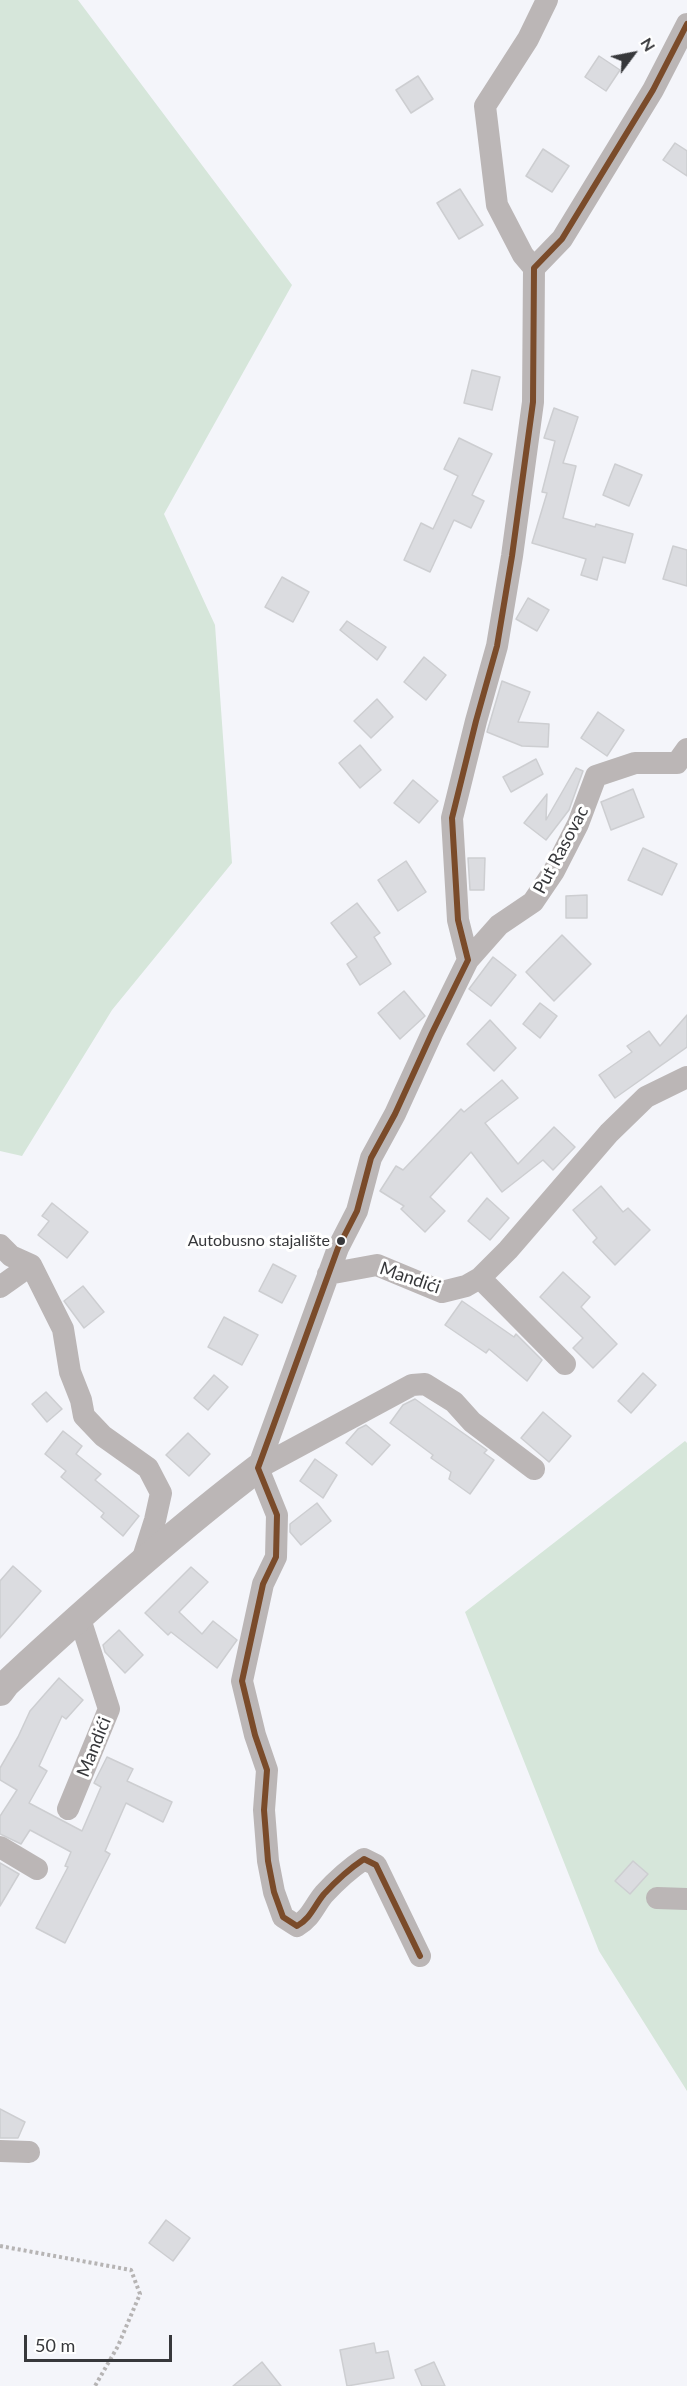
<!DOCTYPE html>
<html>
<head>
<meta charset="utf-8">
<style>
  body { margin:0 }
  #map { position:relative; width:687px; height:2386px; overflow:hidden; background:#f4f5fa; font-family:Lato,sans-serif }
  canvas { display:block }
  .north { position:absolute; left:603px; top:24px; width:60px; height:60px; -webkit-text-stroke:4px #fff; paint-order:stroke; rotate:58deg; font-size:16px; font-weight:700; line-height:24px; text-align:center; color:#37383b }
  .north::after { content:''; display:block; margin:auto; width:21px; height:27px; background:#37383b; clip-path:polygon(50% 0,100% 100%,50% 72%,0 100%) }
  .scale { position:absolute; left:24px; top:2335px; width:148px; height:27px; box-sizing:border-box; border:3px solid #37383b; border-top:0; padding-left:8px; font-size:18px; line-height:21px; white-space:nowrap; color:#37383b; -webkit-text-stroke:4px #fff; paint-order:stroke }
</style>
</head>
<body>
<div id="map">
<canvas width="687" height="2386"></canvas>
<div class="north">N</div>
<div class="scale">50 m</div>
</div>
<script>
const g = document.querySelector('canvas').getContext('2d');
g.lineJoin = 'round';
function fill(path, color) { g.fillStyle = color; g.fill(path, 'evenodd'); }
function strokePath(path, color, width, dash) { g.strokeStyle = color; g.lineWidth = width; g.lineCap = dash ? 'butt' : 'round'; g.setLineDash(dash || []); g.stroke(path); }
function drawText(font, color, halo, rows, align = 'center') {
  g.font = font + ' Lato,sans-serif'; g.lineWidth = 6; g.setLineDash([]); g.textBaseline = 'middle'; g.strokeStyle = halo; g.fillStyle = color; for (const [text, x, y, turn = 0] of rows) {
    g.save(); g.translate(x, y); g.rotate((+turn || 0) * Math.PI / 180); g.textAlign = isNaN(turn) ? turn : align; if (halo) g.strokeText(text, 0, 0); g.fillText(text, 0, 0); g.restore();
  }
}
const green = new Path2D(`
  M 0,0 L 78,0 L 292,285 L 164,514 L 215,625 L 232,863 L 112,1010 L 22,1156 L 0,1151 Z
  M 685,1441 L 687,1443 L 687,2091 L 599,1951 L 465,1612 Z`);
const building = new Path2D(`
  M 599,56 L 620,70 L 606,91 L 585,77 Z
  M 418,76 L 433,99 L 411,113 L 396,90 Z
  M 675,143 L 687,151 L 687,176 L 663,160 Z
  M 543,149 L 569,166 L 552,192 L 526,176 Z
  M 460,189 L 483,225 L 459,239 L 437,203 Z
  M 472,370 L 500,377 L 492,410 L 464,403 Z
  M 554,408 L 578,417 L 563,463 L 576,466 L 563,518 L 595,527 L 596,524 L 633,534 L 625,563 L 603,557 L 597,580 L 581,575 L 586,559 L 532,543 L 547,493 L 542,492 L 555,441 L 544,438 Z
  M 459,438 L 492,454 L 472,495 L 484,501 L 471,528 L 454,520 L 430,572 L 404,560 L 421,523 L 433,529 L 458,476 L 444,469 Z
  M 615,464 L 642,475 L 629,506 L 603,495 Z
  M 673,546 L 687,550 L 687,586 L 663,579 Z
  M 282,577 L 309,592 L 293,622 L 265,607 Z
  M 528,598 L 549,610 L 537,631 L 516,619 Z
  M 347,621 L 386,647 L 377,660 L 340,630 Z
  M 424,657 L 446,675 L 426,700 L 404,682 Z
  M 502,681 L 530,692 L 518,722 L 549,724 L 548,747 L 522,746 L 487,732 Z
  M 377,699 L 393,717 L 371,738 L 354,721 Z
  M 598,712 L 624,730 L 607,756 L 581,738 Z
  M 360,745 L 381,770 L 360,788 L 339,763 Z
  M 536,759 L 543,774 L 511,792 L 503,777 Z
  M 576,768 L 583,771 L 569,810 L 546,840 L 524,823 L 547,794 L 546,820 Z
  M 413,780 L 438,801 L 419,823 L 394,803 Z
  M 633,789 L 644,817 L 611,830 L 601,802 Z
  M 643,848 L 677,864 L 662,895 L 628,880 Z
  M 468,858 L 485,858 L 484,890 L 470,890 Z
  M 406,861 L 426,892 L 398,911 L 378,880 Z
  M 587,895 L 587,918 L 566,918 L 566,896 Z
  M 357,903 L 380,933 L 374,937 L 391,964 L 360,985 L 347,964 L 357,957 L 331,923 Z
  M 562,935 L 591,964 L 554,1001 L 526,972 Z
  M 493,957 L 516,975 L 491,1006 L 469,989 Z
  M 404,991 L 425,1016 L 400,1039 L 378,1013 Z
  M 540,1003 L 557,1016 L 540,1038 L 523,1024 Z
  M 687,1015 L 687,1047 L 615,1098 L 599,1075 L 632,1052 L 627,1046 L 649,1031 L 660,1046 Z
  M 490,1020 L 516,1048 L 494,1071 L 467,1044 Z
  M 502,1080 L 518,1098 L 485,1123 L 518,1164 L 554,1127 L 575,1147 L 553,1170 L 543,1160 L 502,1192 L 471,1152 L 430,1197 L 445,1211 L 425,1232 L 401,1209 L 404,1206 L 380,1191 L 396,1166 L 403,1170 L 461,1109 L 464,1112 Z
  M 601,1186 L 623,1212 L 628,1208 L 650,1230 L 615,1265 L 593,1242 L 597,1238 L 573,1210 Z
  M 487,1198 L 509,1218 L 490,1240 L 468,1221 Z
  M 52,1203 L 88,1232 L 67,1258 L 38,1235 L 49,1221 L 42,1216 Z
  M 273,1264 L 296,1276 L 282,1303 L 259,1291 Z
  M 563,1272 L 590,1297 L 581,1307 L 617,1344 L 593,1368 L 573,1348 L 583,1338 L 540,1297 Z
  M 83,1286 L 104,1312 L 84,1328 L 64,1301 Z
  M 462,1301 L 514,1337 L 516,1334 L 542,1360 L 527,1381 L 489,1349 L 486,1353 L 445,1325 Z
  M 224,1317 L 258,1335 L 242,1365 L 208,1347 Z
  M 643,1373 L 656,1385 L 631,1413 L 618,1401 Z
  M 214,1375 L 228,1387 L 208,1410 L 194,1398 Z
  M 46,1392 L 62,1409 L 47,1422 L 32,1404 Z
  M 415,1399 L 487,1450 L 484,1453 L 494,1460 L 470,1494 L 449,1479 L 451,1472 L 431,1458 L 433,1455 L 390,1423 L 403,1405 Z
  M 543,1412 L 571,1436 L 549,1462 L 521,1438 Z
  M 366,1425 L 390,1445 L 372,1465 L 346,1443 L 358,1429 Z
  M 63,1431 L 82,1446 L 76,1454 L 101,1474 L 95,1480 L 139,1516 L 123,1536 L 101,1517 L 104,1513 L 61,1477 L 66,1471 L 45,1454 Z
  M 188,1433 L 210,1454 L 189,1476 L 166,1455 Z
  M 315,1459 L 337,1475 L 323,1498 L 300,1481 Z
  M 317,1503 L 331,1521 L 301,1545 L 290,1532 L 290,1524 Z
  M 13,1566 L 41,1591 L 0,1638 L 0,1581 Z
  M 191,1567 L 208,1582 L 179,1612 L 202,1634 L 213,1621 L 237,1640 L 217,1668 L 171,1632 L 168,1635 L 145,1613 Z
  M 119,1630 L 143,1655 L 125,1673 L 105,1652 L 103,1645 Z
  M 59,1678 L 83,1700 L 66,1719 L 62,1716 L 39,1766 L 47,1771 L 29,1803 L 82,1831 L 101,1787 L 94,1783 L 107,1757 L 133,1769 L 127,1781 L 172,1802 L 163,1822 L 126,1803 L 105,1851 L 110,1854 L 65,1943 L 36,1928 L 68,1867 L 65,1866 L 71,1852 L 30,1830 L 21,1844 L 0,1834 L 0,1816 L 17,1790 L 0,1780 L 0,1768 L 18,1737 L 30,1711 Z
  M 633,1861 L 648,1874 L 630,1894 L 615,1881 Z
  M 0,1863 L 19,1874 L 0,1906 Z
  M 0,2109 L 25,2122 L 18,2138 L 0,2138 Z
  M 166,2220 L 190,2238 L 173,2261 L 149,2243 Z
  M 374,2343 L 376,2353 L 388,2351 L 394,2378 L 347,2386 L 340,2350 Z
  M 262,2362 L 281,2386 L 233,2386 Z
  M 434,2362 L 445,2386 L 422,2386 L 415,2370 Z`);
const path = new Path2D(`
  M 0,2246 L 131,2270 L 140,2294 L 118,2346 L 95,2386`);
const minor = new Path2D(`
  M 534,268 L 523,255 L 497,205 L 485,106 L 528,39 L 547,0
  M 468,960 L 499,925 L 533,902 L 554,871 L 578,824 L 596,776 L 635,763 L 677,763 L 687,749
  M 0,1245 L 11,1256 L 31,1265 L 63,1329 L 70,1372 L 81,1400 L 84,1416 L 103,1436 L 148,1468 L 161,1493 L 155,1520 L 141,1564
  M 328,1274 L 377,1265 L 442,1292 L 466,1286 L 480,1278 L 508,1250 L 609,1133 L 646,1097 L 687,1077
  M 480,1278 L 565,1364
  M 0,1287 L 31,1265
  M 258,1468 L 412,1385 L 425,1384 L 454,1402 L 472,1422 L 534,1469
  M 68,1809 L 109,1709 L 79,1616
  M 0,1847 L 37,1869
  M 657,1898 L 687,1899
  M 420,1956 L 376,1865 L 364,1859 C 349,1869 336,1881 324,1894 C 314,1906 311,1918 297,1926 L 283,1917 L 274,1892 L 268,1861 L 264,1810 L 267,1770 L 255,1735 L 242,1681 L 263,1584 L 276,1557 L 277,1515 L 258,1468 L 338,1248 L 357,1211 L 371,1158 L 395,1114 L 432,1033 L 468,960 L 458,920 L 452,818 L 476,721 L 497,646 L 512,556 L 533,402 L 534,268 L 562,239 L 653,90 L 687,24
  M 0,2151 L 29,2152`);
const tertiary = new Path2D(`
  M 0,1692 L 6,1684 C 87,1609 170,1535 258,1468`);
const bus1 = new Path2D(`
  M 420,1956 L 376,1865 L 364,1859 C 349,1869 336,1881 324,1894 C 314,1906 311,1918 297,1926 L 283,1917 L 274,1892 L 268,1861 L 264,1810 L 267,1770 L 255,1735 L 242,1681 L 263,1584 L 276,1557 L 277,1515 L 258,1468 L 338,1248 L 357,1211 L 371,1158 L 395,1114 L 432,1033 L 468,960 L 458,920 L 452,818 L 476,721 L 497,646 L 512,556 L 533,402 L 534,268 L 562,239 L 653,90 L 687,24`);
const markers = [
  [341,1241,5,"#37383b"]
];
const busNames = [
  ["Autobusno stajalište",330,1241]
];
const streetNames = [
  ["Put Rasovac",561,850,-62],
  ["Mandići",410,1278,19],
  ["Mandići",94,1747,-68]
];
fill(green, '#d6e6da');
fill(building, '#dbdce0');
strokePath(building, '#cdced1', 1.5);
strokePath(path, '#b6b4b4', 4, [3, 3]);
strokePath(minor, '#bbb6b6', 22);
strokePath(tertiary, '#bbb6b6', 28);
strokePath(bus1, '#7a4b2a', 6);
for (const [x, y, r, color] of markers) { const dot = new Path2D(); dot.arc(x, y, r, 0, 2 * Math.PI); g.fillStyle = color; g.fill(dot); strokePath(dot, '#fff', 2); }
drawText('16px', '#37383b', '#fff', busNames, 'right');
drawText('18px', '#37383b', '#fff', streetNames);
</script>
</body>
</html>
